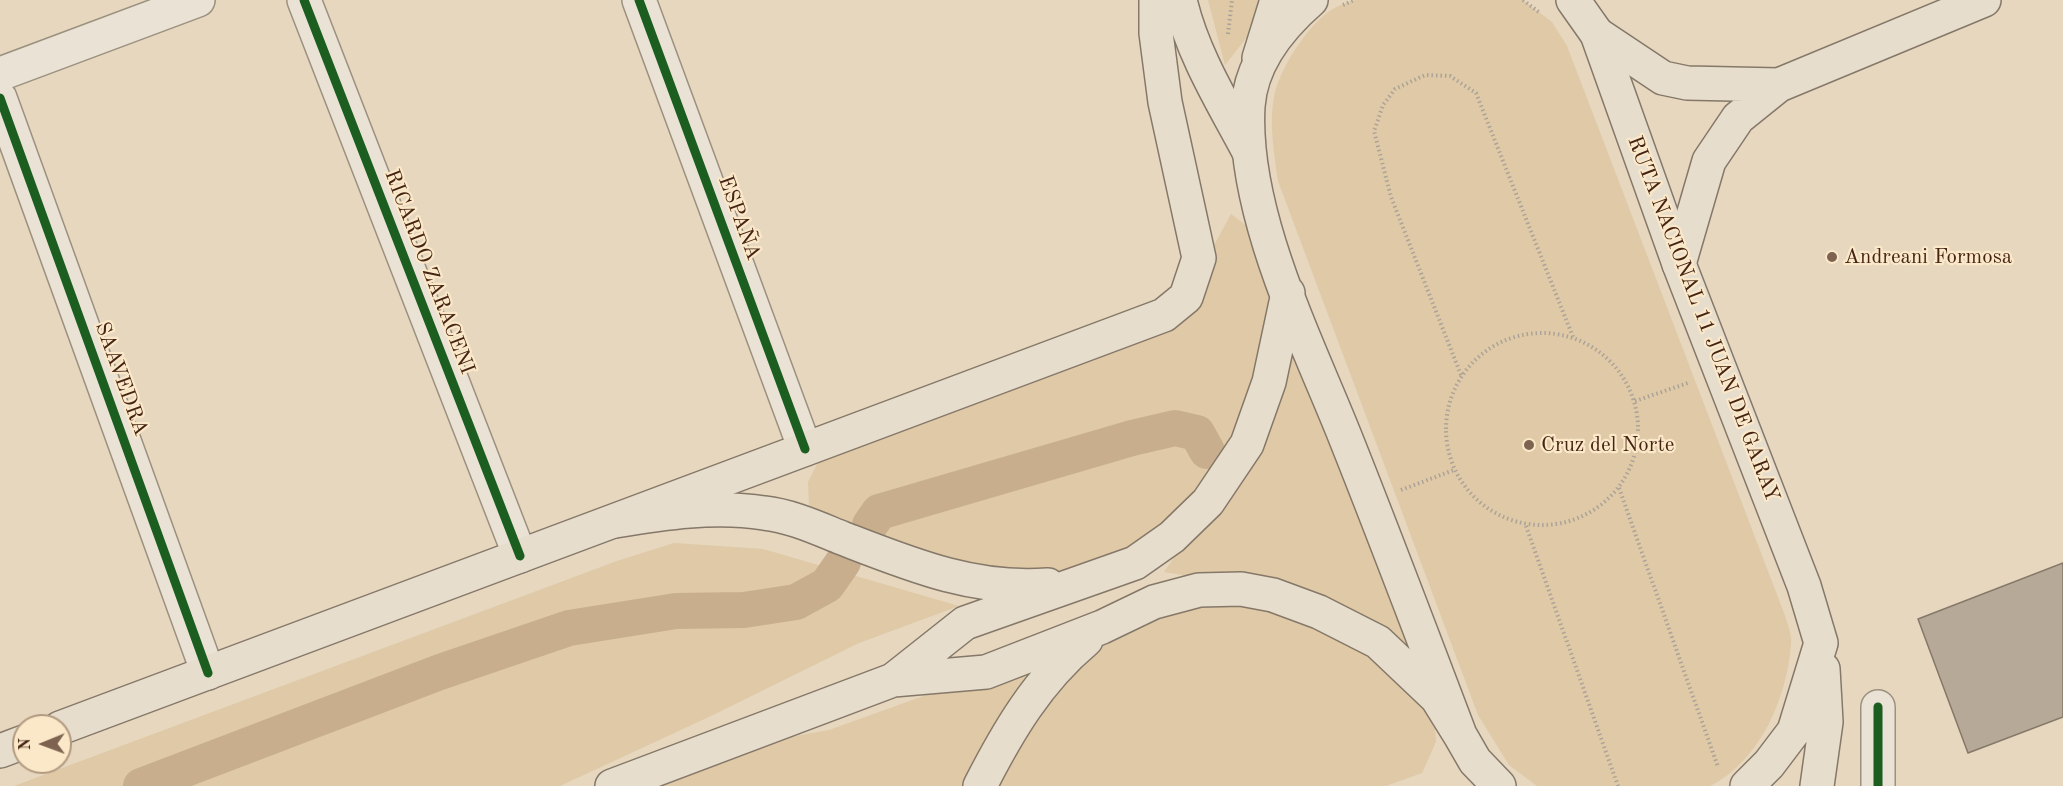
<!DOCTYPE html>
<html>
<head>
<meta charset="utf-8">
<style>
  body { margin:0 }
  #map { position:relative; width:2063px; height:786px; overflow:hidden; background:#e6d7be; font-family:"Old Standard TT",serif }
  canvas { display:block }
  .north { position:absolute; left:12px; top:714px; width:60px; height:60px; box-sizing:border-box; background:#fae8c9; border:2px solid #b29a81; border-radius:50%; rotate:269deg; font-size:16px; font-weight:700; line-height:24px; text-align:center; color:#452414 }
  .north::after { content:''; display:block; margin:auto; width:21px; height:27px; background:#7d6350; clip-path:polygon(50% 0,100% 100%,50% 72%,0 100%) }
</style>
</head>
<body>
<div id="map">
<canvas width="2063" height="786"></canvas>
<div class="north">N</div>
</div>
<script>
const g = document.querySelector('canvas').getContext('2d');
g.lineJoin = 'round';
function fill(path, color) { g.fillStyle = color; g.fill(path, 'evenodd'); }
function strokePath(path, color, width, dash) { g.strokeStyle = color; g.lineWidth = width; g.lineCap = dash ? 'butt' : 'round'; g.setLineDash(dash || []); g.stroke(path); }
function drawText(font, color, halo, rows, align = 'center') {
  g.font = font + ' "Old Standard TT",serif'; g.lineWidth = 4.5; g.setLineDash([]); g.textBaseline = 'middle'; g.strokeStyle = halo; g.fillStyle = color; for (const [text, x, y, turn = 0] of rows) {
    g.save(); g.translate(x, y); g.rotate((+turn || 0) * Math.PI / 180); g.textAlign = isNaN(turn) ? turn : align; if (halo) g.strokeText(text, 0, 0); g.fillText(text, 0, 0); g.restore();
  }
}
const green = new Path2D(`
  M 1208,0 L 1276,0 L 1225,65 Z
  M 1354,0 L 1523,0 L 1552,22 L 1567,46 L 1784,613 C 1787,622 1792,634 1791,644 C 1787,698 1760,761 1710,786 L 1537,786 L 1509,765 L 1478,715 L 1278,181 C 1274,153 1269,124 1274,97 C 1279,69 1309,23 1333,9 C 1339,5 1347,3 1354,0 Z
  M 1231,214 L 1259,235 L 1280,298 L 1238,444 L 1170,528 L 1077,576 L 1028,580 L 832,528 L 809,505 L 808,482 L 821,456 L 1173,321 Z
  M 1289,307 L 1433,685 L 1239,584 L 1164,572 L 1208,509 Z
  M 674,543 L 763,549 L 959,606 L 859,643 L 713,715 L 560,786 L 14,786 L 617,561 Z
  M 1204,595 L 1319,618 L 1433,705 L 1436,742 L 1422,773 L 1386,786 L 983,786 L 1098,636 Z
  M 1057,648 L 974,786 L 629,786 L 721,749 L 829,730 Z`);
const canal = new Path2D(`
  M 870,525 L 879,512 L 1132,438 L 1175,428 L 1197,433 L 1207,451
  M 141,786 L 440,672 L 569,628 L 676,611 L 744,610 L 796,602 L 827,585 L 843,562`);
const building = new Path2D(`
  M 2063,563 L 2063,717 L 1968,753 L 1918,619 Z`);
const path = new Path2D(`
  M 1523,0 L 1540,13
  M 1343,5 L 1354,0
  M 1228,34 L 1232,0
  M1446 429a96 96 0 1 1 192 0a96 96 0 1 1-192 0Z
  M 1461,375 L 1391,197 L 1374,131 L 1383,105 L 1395,89 L 1425,75 L 1450,76 L 1476,93 L 1573,337
  M 1635,401 L 1688,383
  M 1619,488 L 1718,767
  M 1401,490 L 1454,470
  M 1526,526 L 1618,786`);
const minor = new Path2D(`
  M 304,0 L 520,556
  M 639,0 L 805,449
  M 0,74 L 198,0
  M 0,98 L 208,673
  M 1878,786 L 1878,707`);
const major = new Path2D(`
  M 1180,0 C 1192,53 1223,103 1248,150
  M 1597,34 L 1663,78 L 1687,83 L 1779,85
  M 1259,58 L 1277,0
  M 1679,264 L 1709,161 L 1738,118 L 1779,85 L 1984,0
  M 60,728 L 1164,315 L 1186,297 L 1199,258 L 1165,102 L 1156,33 L 1156,0
  M 0,751 L 24,742`);
const highway = new Path2D(`
  M 1311,0 C 1280,27 1251,63 1248,106 C 1242,212 1305,337 1344,434 C 1384,534 1422,635 1460,735 L 1475,761 L 1499,786
  M 1573,0 L 1597,34 L 1679,264 L 1804,586 L 1821,643 L 1794,731 L 1769,764 L 1747,786
  M 615,521 C 663,513 715,505 764,513 C 791,516 817,528 842,538 C 909,564 974,591 1048,585
  M 893,680 L 965,623 L 1135,563 L 1172,537 L 1208,502 L 1247,444 L 1269,382 L 1288,293
  M 612,786 L 893,680 L 986,672 L 1102,627 L 1154,602 L 1199,590 L 1241,589 L 1273,595 L 1319,612 L 1378,642 L 1437,698 L 1460,735
  M 980,786 C 1008,731 1038,680 1086,640
  M 1817,786 L 1826,722 L 1823,669`);
const cycleway = new Path2D(`
  M 304,0 L 520,556
  M 639,0 L 805,449
  M 0,98 L 208,673
  M 1878,786 L 1878,707`);
const markers = [
  [1832,257,6,"#7d6350"],
  [1529,445,6,"#7d6350"]
];
const streetNames = [
  ["ESPAÑA",739,218,70],
  ["RICARDO ZARACENI",429,272,69],
  ["RUTA NACIONAL 11 JUAN DE GARAY",1703,319,69],
  ["SAAVEDRA",121,379,70]
];
const poiNames = [
  ["Andreani Formosa",1844,257],
  ["Cruz del Norte",1541,445]
];
fill(green, '#dfc9a6');
strokePath(canal, '#c8ae8d', 36);
fill(building, '#b6a997');
strokePath(building, '#857869', 1.5);
strokePath(minor, '#9c907f', 36);
strokePath(major, '#857869', 36);
strokePath(highway, '#857869', 36);
strokePath(path, '#aca398', 4, [1.5, 3]);
strokePath(minor, '#e9e2d5', 33);
strokePath(major, '#e6ddcd', 33);
strokePath(highway, '#e6ddcd', 33);
strokePath(cycleway, '#1b5e20', 9);
for (const [x, y, r, color] of markers) { const dot = new Path2D(); dot.arc(x, y, r, 0, 2 * Math.PI); g.fillStyle = color; g.fill(dot); strokePath(dot, '#fae8c9', 2); }
drawText('21px', '#452414', '#fae8c9', streetNames);
drawText('21px', '#452414', '#fae8c9', poiNames, 'left');
</script>
</body>
</html>
